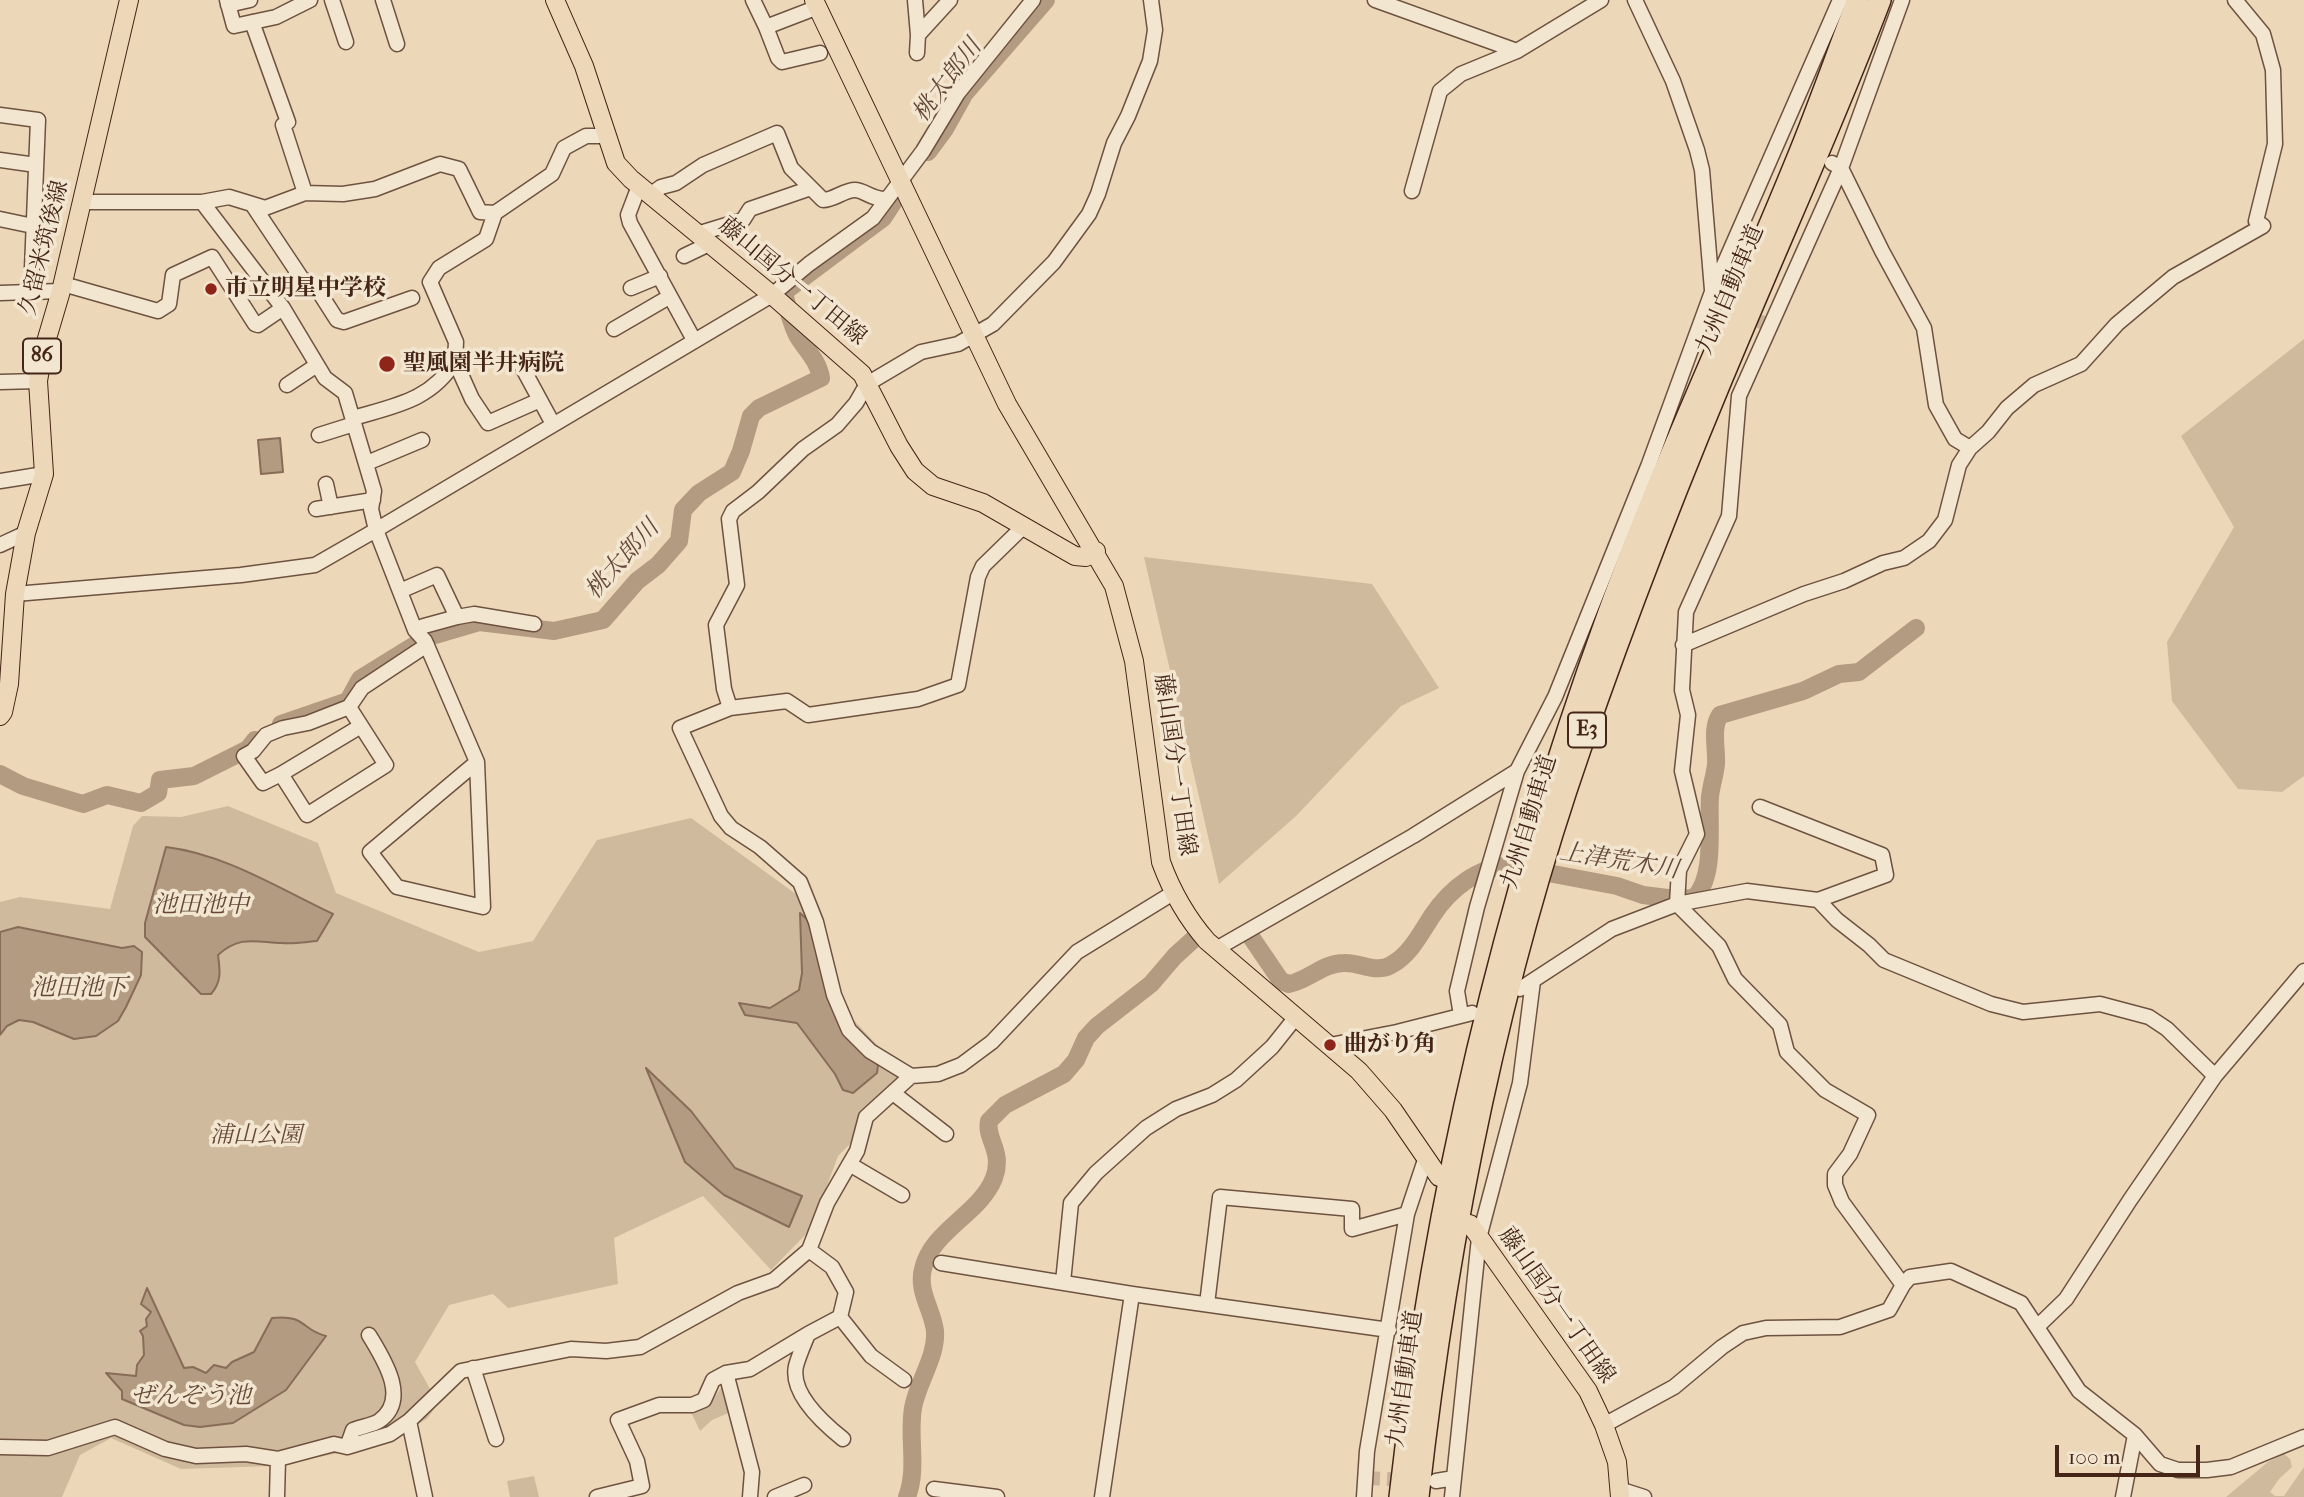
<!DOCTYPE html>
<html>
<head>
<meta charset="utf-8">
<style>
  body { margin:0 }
  #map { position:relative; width:2304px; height:1497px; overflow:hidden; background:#ecd8b8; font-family:"IM FELL French Canon",serif }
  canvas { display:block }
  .scale { position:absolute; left:2055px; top:1445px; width:145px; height:32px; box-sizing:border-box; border:4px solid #442518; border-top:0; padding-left:9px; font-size:21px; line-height:24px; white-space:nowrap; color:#442518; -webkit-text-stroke:5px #f3e6d1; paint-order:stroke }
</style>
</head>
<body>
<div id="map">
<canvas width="2304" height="1497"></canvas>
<div class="scale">100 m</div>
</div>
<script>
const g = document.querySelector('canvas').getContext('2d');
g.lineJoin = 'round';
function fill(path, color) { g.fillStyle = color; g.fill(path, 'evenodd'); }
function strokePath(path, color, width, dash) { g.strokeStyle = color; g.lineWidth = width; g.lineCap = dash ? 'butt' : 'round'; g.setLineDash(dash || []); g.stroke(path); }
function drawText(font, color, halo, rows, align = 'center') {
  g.font = font + ' "IM FELL French Canon","Noto Serif JP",serif'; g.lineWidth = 7; g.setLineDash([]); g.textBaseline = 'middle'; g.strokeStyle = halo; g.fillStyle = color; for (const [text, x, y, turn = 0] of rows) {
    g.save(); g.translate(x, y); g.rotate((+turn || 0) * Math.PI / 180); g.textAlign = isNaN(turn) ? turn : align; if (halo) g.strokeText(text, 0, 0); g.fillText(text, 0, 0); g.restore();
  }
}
const green = new Path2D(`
  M 2304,339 L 2304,776 L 2282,792 L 2238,789 L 2172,701 L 2167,642 L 2234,527 L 2181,436 Z
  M 1144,557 L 1372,584 L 1439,688 L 1401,706 L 1296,816 L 1219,884 Z
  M 228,806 L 318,843 L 336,893 L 479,952 L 533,941 L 597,840 L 691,818 L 818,910 L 845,1011 L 912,1082 L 838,1156 L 811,1229 L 771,1270 L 703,1196 L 614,1238 L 618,1284 L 508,1308 L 493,1294 L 449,1305 L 415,1362 L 438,1403 L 427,1419 L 376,1446 L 272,1466 L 181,1469 L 111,1438 L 80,1455 L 62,1497 L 0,1497 L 0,902 L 20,897 L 110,909 L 133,826 L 142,816 L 181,817 Z
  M 725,1382 L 731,1412 L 712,1420 L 700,1431 L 691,1412 L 709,1405 Z
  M 2284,1454 L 2290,1459 L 2292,1467 L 2279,1479 L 2270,1492 L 2275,1496 L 2284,1496 L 2304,1467 L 2304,1497 L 2226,1497 L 2268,1462 Z
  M 534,1476 L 539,1497 L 510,1497 L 507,1481 Z`);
const water = new Path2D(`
  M 280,438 L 283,472 L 261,474 L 258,440 Z
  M 166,847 C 225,854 280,889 333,914 L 317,941 C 305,942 294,944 282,943 C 255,942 240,935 218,955 C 220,970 222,982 211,994 L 201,994 L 145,937 L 145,923 Z
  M 800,913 L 811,923 L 846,1033 L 878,1065 L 877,1073 L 853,1093 L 843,1090 L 835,1074 L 797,1023 L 745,1015 L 739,1003 L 770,1008 L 799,990 L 802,973 Z
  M 18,927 L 122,948 L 134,946 L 142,952 L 141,975 L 126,1007 L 118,1021 L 96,1036 L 74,1039 L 33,1022 L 19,1020 L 7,1026 L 0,1035 L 0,932 Z
  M 646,1068 L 691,1111 L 735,1168 L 802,1196 L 789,1227 L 724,1195 L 685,1162 Z
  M 147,1288 L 184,1368 L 193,1367 L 206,1373 L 214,1365 L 226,1368 L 232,1362 L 254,1352 L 272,1318 C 306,1314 301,1330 326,1336 L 286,1390 L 233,1423 L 200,1427 L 184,1425 L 122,1399 L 122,1391 L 106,1373 L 136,1376 L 137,1365 L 144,1355 L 143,1336 L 140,1331 L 147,1326 L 146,1319 L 151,1312 L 141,1304 Z`);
const river = new Path2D(`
  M 928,152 L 945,129 L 965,93 L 1046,0
  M 281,724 L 348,701 L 360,679 L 428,637 L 479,622 L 554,631 L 603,620 L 637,581 L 658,565 L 679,541 L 683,510 L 699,493 L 732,472 L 741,451 L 751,416 L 759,408 L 821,378 C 818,360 806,350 797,335 C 790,321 787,306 784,292 L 883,218 L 904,186
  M 0,774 L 23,786 L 83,804 L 107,795 L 141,803 L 158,793 L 160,780 L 194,776 L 248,749 L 255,740
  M 1249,934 L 1281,981 L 1289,984 C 1309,980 1323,963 1344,963 C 1360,962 1376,974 1391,965 C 1410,955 1421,933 1432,916 C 1449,890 1479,865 1511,866 L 1617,886 L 1643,895 L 1676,899 L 1694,898 C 1716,877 1708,825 1710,797 C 1711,786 1715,775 1716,764 C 1717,749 1711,728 1720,715 L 1803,691 L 1839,674 L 1859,672 L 1916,628
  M 907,1497 C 918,1468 908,1438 913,1408 C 917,1383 937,1357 935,1331 C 933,1311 917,1291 923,1269 C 932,1230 980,1214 994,1178 C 1004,1151 985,1139 989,1121 L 1005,1105 L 1064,1074 L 1076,1060 L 1086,1038 L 1097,1026 L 1151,984 L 1175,956 L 1197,936`);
const minorTunnel = new Path2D(`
  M 1717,304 L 1771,326
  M 1366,1478 L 1411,1480`);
const minor = new Path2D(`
  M 227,0 L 234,26 L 276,17 L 310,0
  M 332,0 L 346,42
  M 383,0 L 397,44
  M 753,0 L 766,27
  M 915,0 L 918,35 L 917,53
  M 1375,0 L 1517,51
  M 1635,0 L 1673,81 L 1697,150 L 1702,170 L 1712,290
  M 1902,0 L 1841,168 L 1739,396 L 1729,516 L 1686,612 L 1682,690 L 1688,715 L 1682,771 L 1697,834 L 1679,870 L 1677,904 L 1719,946 L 1735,979 L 1780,1025 L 1787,1052 L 1825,1090 L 1868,1115 L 1850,1154 L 1835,1174 L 1835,1185 L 1842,1202 L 1903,1285
  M 228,5 L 250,0
  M 818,7 L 766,27 L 778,58 L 782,62 L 820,53
  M 252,22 L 288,122 L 283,125 L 305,193
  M 918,35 L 950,0
  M 0,115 L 38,120 L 31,293
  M 0,160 L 36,165
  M 1832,163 L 1841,168 L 1882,251 L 1924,328 L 1936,405 L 1955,439 L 1970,448
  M 639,186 L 628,215 L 630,223 L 694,340
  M 811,188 L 823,200 C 834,200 844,190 855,190 C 865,190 871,200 887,199
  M 1412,191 L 1440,91 L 1461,74 L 1517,51 L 1601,0
  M 650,195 L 661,187 L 676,183 L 703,165 L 777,133 L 791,168 L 811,188 L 750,209 L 743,220 L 697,234
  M 82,202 L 202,202 L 229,197 L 265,208 L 305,193 L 343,194 L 375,189 L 440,164 L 459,169 L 480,212 L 495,213 L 552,174 L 564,148 L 586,136 L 608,136
  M 202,202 L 283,308 L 325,378 L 345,393 L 374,491 L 371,509 L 376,530 L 415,630 L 425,641 L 477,762
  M 252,204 L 302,279 L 273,295
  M 495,213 L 486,239 L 439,268 L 430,282 L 456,342 L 455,361 L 472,399 L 488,423 L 540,400 L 553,424
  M 0,219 L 33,226
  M 684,256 L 709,244
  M 302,279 L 314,284 L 337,320 L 344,322 L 412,298
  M 63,284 L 158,311 L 169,304 L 173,275 L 212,257 L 255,324 L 258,325 L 283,308
  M 631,288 L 660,276
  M 0,293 L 61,291
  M 614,329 L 669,297
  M 521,365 L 540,400
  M 0,382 L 38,381
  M 287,385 L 317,365
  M 353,418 C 393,406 431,401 455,361
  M 319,435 L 354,424
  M 367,463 L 422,440
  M 0,481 L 44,474
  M 326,484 L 331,507
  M 316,509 L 373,500
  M 1024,526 L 983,566 L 978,577 L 958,685 L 918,699 L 808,715 L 787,701 L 730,708 L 724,689 L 716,625 L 737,585 L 729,519 L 733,511 L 758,492 L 803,449 L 837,425 L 856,403 L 867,384 L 921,352 L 958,344 L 993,324 L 1054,262 L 1089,214 L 1098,194 L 1114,143 L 1128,116 L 1150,61 L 1155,30 L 1151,0
  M 0,545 L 26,533
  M 400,591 L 437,575 L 457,617 L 424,626 L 415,630
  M 15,594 L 241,575 L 315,565 L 376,530 L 772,295 L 809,264 L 873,218 L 923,151 L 958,93 L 1033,0
  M 457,617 L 474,614 L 534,624
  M 1683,645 L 1804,594 L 1844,581 L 1883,563 L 1904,558 L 1929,541 L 1945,520 L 1959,465 L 1970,448 L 1988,432 L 2007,408 L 2034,385 L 2081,364 L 2117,324 L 2173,277 L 2263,226 L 2256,221 L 2275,144 L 2273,70 L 2263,34 L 2235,0
  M 730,708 L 680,728 L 721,816 L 731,828 L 760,847 L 800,882 L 816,922 L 834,995 L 849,1030 L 870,1051 L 911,1076 L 938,1074 L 961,1065 L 992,1042 L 1077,952 L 1173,893
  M 361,726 L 281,774 L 307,815 L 386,765 L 349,707 L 362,688 L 427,645
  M 477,762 L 483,907 L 397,887 L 370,852 Z
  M 281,774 L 263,783 L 244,756 L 253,751 L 266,735 L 283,728 L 308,723 L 349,707
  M 1818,900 L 1837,920 L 1869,945 L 1884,960 L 1991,1004 L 2023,1012 L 2100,1004 L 2149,1017 L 2167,1029 L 2215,1076
  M 1216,949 L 1413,836 L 1517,771
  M 1520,989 L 1612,929 L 1677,904 L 1747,891 L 1818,900 L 1886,875 L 1882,855 L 1760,807
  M 1461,1015 L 1457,991 L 1477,907 L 1517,771 L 1555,697 L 1649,464 L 1712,292 L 1840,0
  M 1330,1045 L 1397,1032 L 1472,1013
  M 893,1093 L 946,1134
  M 851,1165 L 902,1195
  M 941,1263 L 1132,1294 L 1389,1330
  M 1063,1282 L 1071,1203 L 1096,1173 L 1146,1128 L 1176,1109 L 1212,1095 L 1236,1080 L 1272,1047 L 1296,1017
  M 1207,1304 L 1220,1197 L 1352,1209 L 1352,1229 L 1407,1214
  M 840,1317 L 871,1356 L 904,1380
  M 2037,1327 L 2066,1299 L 2130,1200 L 2215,1076 L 2304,971
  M 808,1334 C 804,1344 799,1355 796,1366 C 790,1393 823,1423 843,1439
  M 473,1368 L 496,1439
  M 726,1373 L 752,1472 L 750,1497
  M 409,1421 L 425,1497
  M 1604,1425 L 1674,1387 L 1722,1347 L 1743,1333 L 1766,1328 L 1840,1327 L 1889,1310 L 1903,1285 L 1910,1277 L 1951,1271 L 2021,1303 L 2079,1391 L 2135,1435 L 2160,1464 L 2178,1470 L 2207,1470 L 2231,1467 L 2304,1437
  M 0,1447 L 48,1448 L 115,1427 L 165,1449 L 196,1456 L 246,1454 L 278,1459 L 334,1444 L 347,1447 L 390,1434 L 409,1421 L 461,1371 L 571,1349 L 606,1351 L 640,1347 L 738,1293 L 774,1280 L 809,1250 L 827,1203 L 857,1151 L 866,1117 L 911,1076
  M 347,1447 L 353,1430 C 360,1427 373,1425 379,1421 C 411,1399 382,1357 369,1335
  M 1436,1481 L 1454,1478
  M 934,1489 L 997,1497
  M 1619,1489 L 1644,1497
  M 277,1497 L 278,1459
  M 597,1497 L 642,1486 L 637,1461 L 618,1420 L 659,1405 L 692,1405 L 704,1400 L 713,1380 L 726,1373 L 750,1369 L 808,1334 L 840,1317 L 846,1292 L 832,1267 L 809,1250
  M 775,1497 L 804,1485
  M 1102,1497 L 1132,1294
  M 1364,1497 L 1367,1451 L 1407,1214 L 1426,1157
  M 1452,1497 L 1479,1238 L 1520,1083 L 1533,981
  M 2123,1497 L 2135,1435`);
const major = new Path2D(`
  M 555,0 L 584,66 L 616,163 L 631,179 L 772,295 L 862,374 L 899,446 L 915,471 L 933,486 L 983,503 L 1075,556 L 1086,557 L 1096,551
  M 814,0 L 1007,404 L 1114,586 L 1134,661 L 1161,862 C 1172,892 1186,917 1207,941 L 1359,1071 L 1393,1110 L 1439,1177
  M 0,716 L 3,712 L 9,684 L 15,594 L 26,533 L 44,474 L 38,381 L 43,352 L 61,291 L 129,0
  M 1470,1224 L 1588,1391 L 1604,1425 L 1617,1462 L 1620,1497`);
const highway = new Path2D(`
  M 1400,1497 C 1434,1195 1504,900 1608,615 C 1664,461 1734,314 1796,162 C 1818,109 1837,54 1858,0
  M 1418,1497 C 1446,1245 1497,988 1580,749 C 1630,604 1686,462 1746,321 C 1791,214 1839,108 1880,0`);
const markers = [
  [211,289,7,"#8f2418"],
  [387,364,9,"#8f2418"],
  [1330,1045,7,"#8f2418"]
];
const shields = [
  [42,356,38],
  [1587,730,38]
];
const shieldNames = [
  ["86",42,356],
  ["E3",1587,730]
];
const streetNames = [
  ["久留米筑後線",45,248,-76],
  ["藤山国分一丁田線",792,282,40],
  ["九州自動車道",1731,290,-67],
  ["藤山国分一丁田線",1174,765,82],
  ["九州自動車道",1530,822,-73],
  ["藤山国分一丁田線",1556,1306,55],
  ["九州自動車道",1406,1379,-82]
];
const poiNames = [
  ["市立明星中学校",225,289],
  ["聖風園半井病院",403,364],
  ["曲がり角",1344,1045]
];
const parkNames = [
  ["浦山公園",256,1136]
];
const waterNames = [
  ["桃太郎川",948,81,-53],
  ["桃太郎川",623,560,-48],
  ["上津荒木川",1619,862,9],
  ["池田池中",201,906],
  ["池田池下",79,989],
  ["ぜんぞう池",191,1397]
];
fill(green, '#cfba9d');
fill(water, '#b39b82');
strokePath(water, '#876c58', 2);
strokePath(river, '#b39b82', 18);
strokePath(minorTunnel, '#cab498', 14, [14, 7]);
strokePath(minor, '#6e5240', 17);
strokePath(major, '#442518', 20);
strokePath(highway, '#442518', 24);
strokePath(minor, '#f3e6d1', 14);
strokePath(major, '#ecd8b8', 18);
strokePath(highway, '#ecd8b8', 21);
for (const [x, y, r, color] of markers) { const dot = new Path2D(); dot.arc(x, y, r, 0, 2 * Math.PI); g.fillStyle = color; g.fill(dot); strokePath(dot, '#f3e6d1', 2.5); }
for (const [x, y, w] of shields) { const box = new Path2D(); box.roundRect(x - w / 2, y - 17.5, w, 35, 5); g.fillStyle = '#f3e6d1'; g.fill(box); strokePath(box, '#442518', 2); }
drawText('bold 21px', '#442518', null, shieldNames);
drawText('23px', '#442518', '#f3e6d1', streetNames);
drawText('bold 23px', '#442518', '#f3e6d1', poiNames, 'left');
drawText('italic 23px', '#674a39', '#f3e6d1', parkNames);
drawText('italic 24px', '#654838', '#f3e6d1', waterNames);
</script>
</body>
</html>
